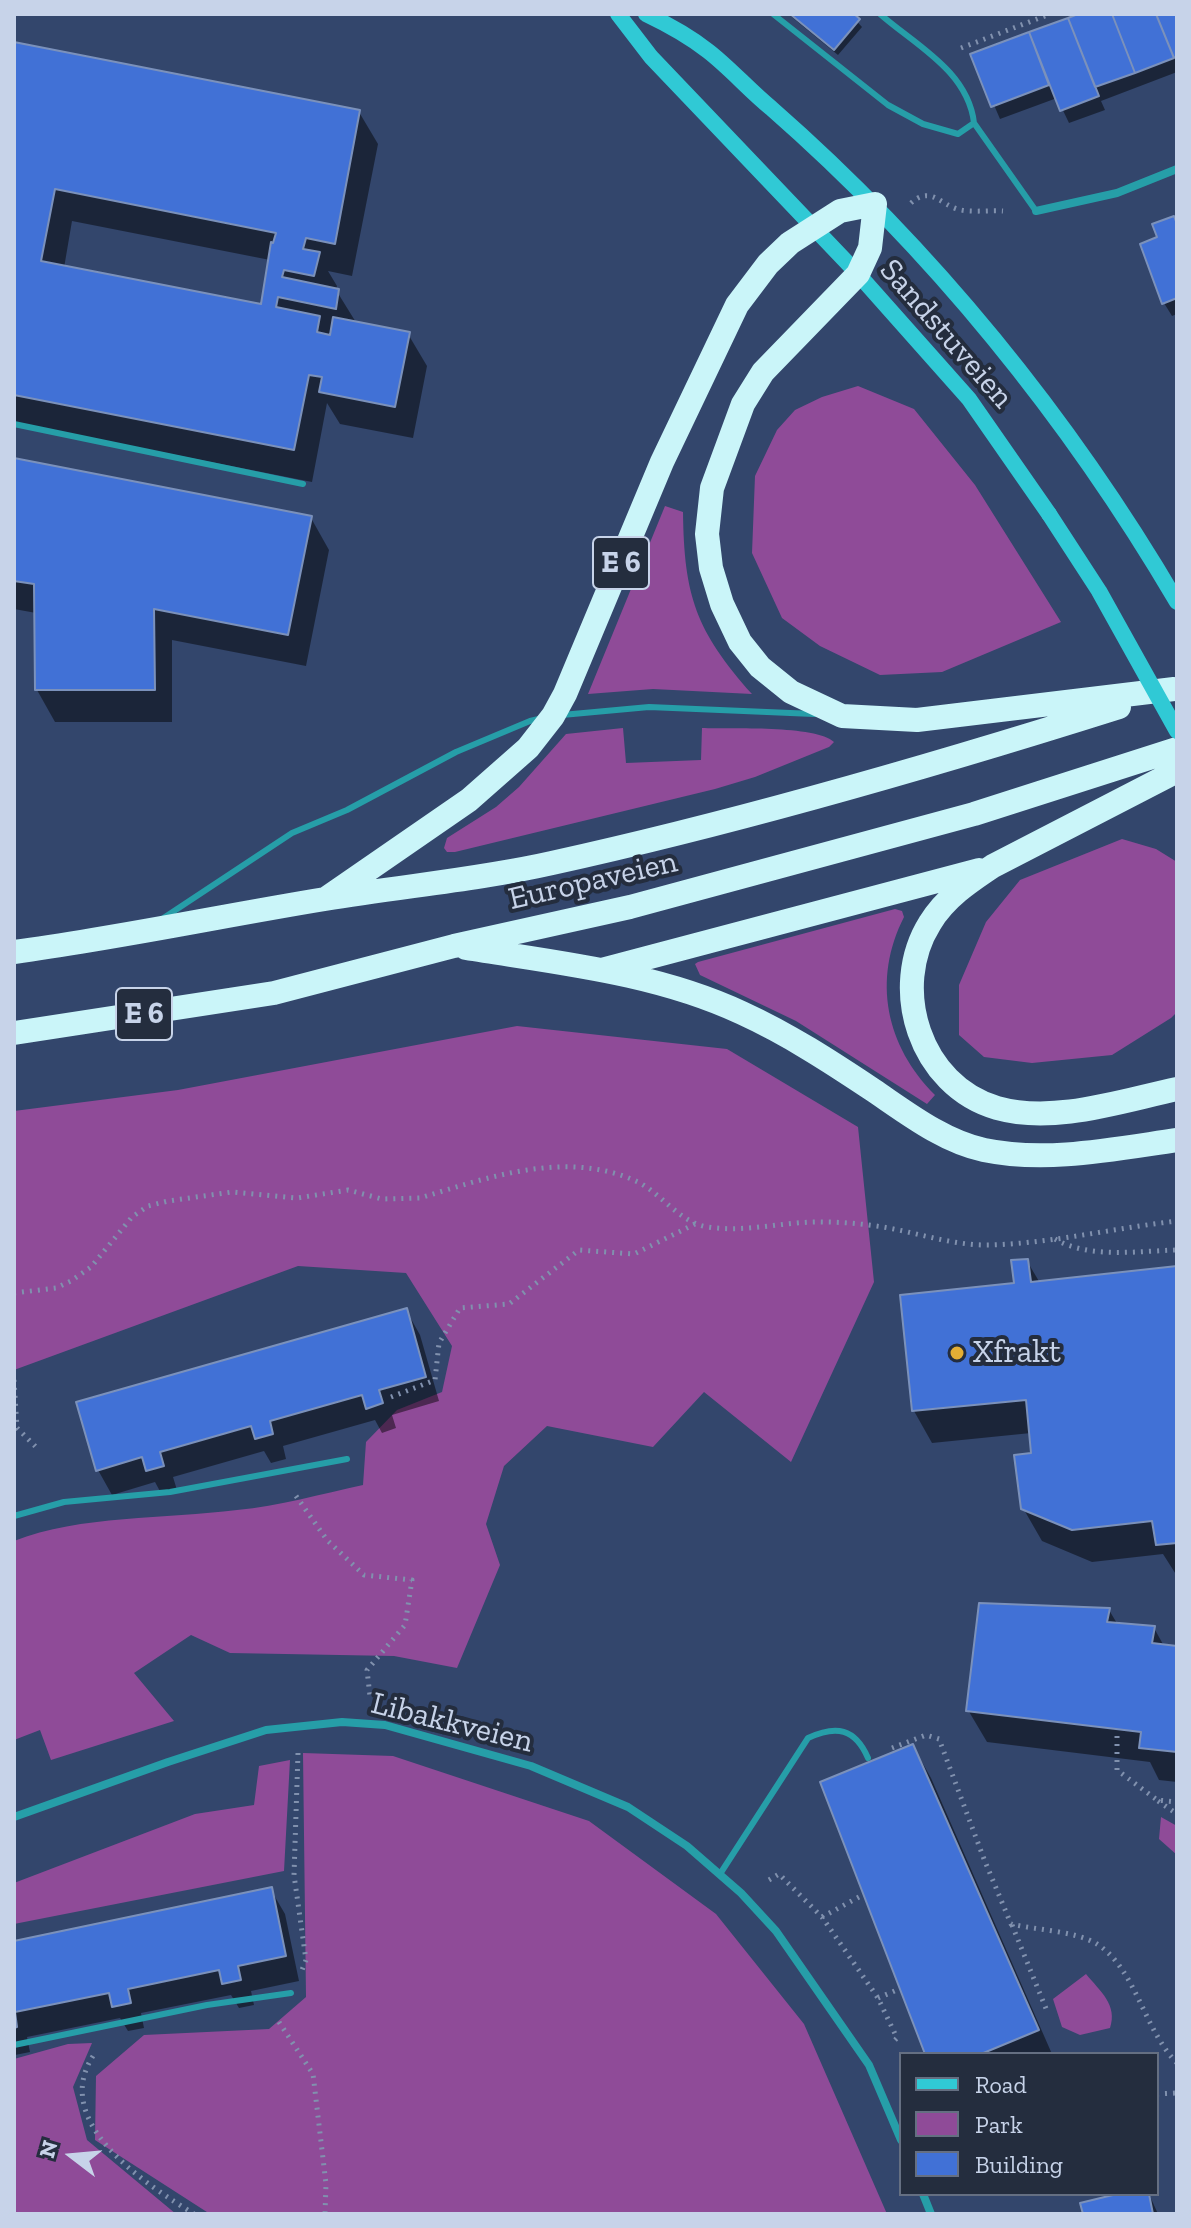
<!DOCTYPE html>
<html>
<head>
<meta charset="utf-8">
<style>
  body { margin:0 }
  #map { position:relative; width:1191px; height:2228px; overflow:hidden; background:#33466c; font-family:"Zilla Slab",serif }
  canvas { display:block }
  .frame { position:absolute; inset:0; border:16px solid #c7d3e9; pointer-events:none }
  .legend { position:absolute; left:899px; top:2052px; width:260px; height:144px; box-sizing:border-box; background:#242d3e; border:2px solid #656f82; margin:0; padding:10px 14px; list-style:none; font-size:24px; color:#c7d3e9 }
  .legend li { display:flex; align-items:center; gap:16px; height:40px }
  .legend b { width:40px; border:2px solid #656f82 }
  .north { position:absolute; left:32px; top:2116px; width:80px; height:80px; -webkit-text-stroke:6px #242d3e; paint-order:stroke; rotate:286deg; font-size:22px; font-weight:700; line-height:32px; text-align:center; color:#c7d3e9 }
  .north::after { content:''; display:block; margin:auto; width:28px; height:36px; background:#c7d3e9; clip-path:polygon(50% 0,100% 100%,50% 72%,0 100%) }
</style>
</head>
<body>
<div id="map">
<canvas width="1191" height="2228"></canvas>
<div class="frame"></div>
<ul class="legend">
<li><b style="height:10px;background:#30c9d5"></b>Road</li>
<li><b style="height:22px;background:#8f4b98"></b>Park</li>
<li><b style="height:22px;background:#4171d6"></b>Building</li>
</ul>
<div class="north">N</div>
</div>
<script>
const g = document.querySelector('canvas').getContext('2d');
g.lineJoin = 'round';
function fill(path, color) { g.fillStyle = color; g.fill(path, 'evenodd'); }
function strokePath(path, color, width, dash) { g.strokeStyle = color; g.lineWidth = width; g.lineCap = dash ? 'butt' : 'round'; g.setLineDash(dash || []); g.stroke(path); }
function drawText(font, color, halo, rows, align = 'center') {
  g.font = font + ' "Zilla Slab",serif'; g.lineWidth = 8; g.setLineDash([]); g.textBaseline = 'middle'; g.strokeStyle = halo; g.fillStyle = color; for (const [text, x, y, turn = 0] of rows) {
    g.save(); g.translate(x, y); g.rotate((+turn || 0) * Math.PI / 180); g.textAlign = isNaN(turn) ? turn : align; if (halo) g.strokeText(text, 0, 0); g.fillText(text, 0, 0); g.restore();
  }
}
const green = new Path2D(`
  M 858,386 L 914,409 L 975,485 L 1061,622 L 942,672 L 880,675 L 820,646 L 782,618 L 752,553 L 755,476 L 777,430 L 795,410 L 822,397 Z
  M 665,506 L 683,512 C 684,596 696,631 752,694 L 653,689 L 588,694 Z
  M 623,728 L 626,763 L 701,760 L 702,728 C 730,729 816,725 834,742 L 829,747 L 755,777 L 715,789 L 455,852 L 447,852 L 444,848 L 447,838 L 496,807 L 519,787 L 566,734 Z
  M 1122,839 L 1156,849 L 1177,862 L 1177,1012 L 1171,1018 L 1112,1055 L 1032,1063 L 984,1057 L 959,1035 L 959,985 L 986,922 L 1020,880 Z
  M 895,909 L 902,911 L 904,917 C 872,980 886,1046 935,1095 L 927,1104 L 796,1021 L 700,975 L 695,964 L 698,962 Z
  M 517,1026 L 727,1049 L 858,1127 L 874,1282 L 791,1462 L 704,1392 L 653,1447 L 547,1426 L 504,1466 L 486,1524 L 500,1565 L 457,1668 L 394,1656 L 230,1653 L 191,1635 L 134,1673 L 174,1721 L 51,1760 L 40,1730 L 14,1740 L 14,1541 C 80,1515 166,1519 237,1510 C 279,1506 321,1494 363,1485 L 366,1442 L 397,1410 L 442,1392 L 452,1346 L 406,1273 L 298,1266 L 14,1370 L 14,1111 L 178,1090 Z
  M 303,1753 L 393,1756 L 589,1821 L 716,1914 L 804,2024 L 887,2214 L 210,2214 L 95,2140 L 96,2076 L 144,2035 L 269,2029 L 306,1997 Z
  M 290,1760 L 284,1871 L 14,1924 L 14,1883 L 195,1814 L 254,1805 L 259,1766 Z
  M 1161,1817 L 1177,1826 L 1177,1855 L 1159,1839 Z
  M 1086,1974 C 1100,1991 1118,2005 1110,2028 L 1080,2035 L 1062,2027 L 1053,1999 Z
  M 92,2043 L 73,2087 L 87,2140 L 176,2214 L 14,2214 L 14,2059 L 68,2044 Z`);
const shadow = new Path2D(`
  M 788,14 L 850,14 L 862,27 L 838,55 Z
  M 1083,14 L 1177,14 L 1177,72 L 1101,101 L 1105,110 L 1069,123 L 1057,98 L 1000,119 L 973,56 Z
  M 14,44 L 359,112 L 378,144 L 352,276 L 328,271 L 337,286 L 336,290 L 357,324 L 408,334 L 427,366 L 413,438 L 340,424 L 327,403 L 312,482 L 14,423 ZM 72,221 L 270,260 L 263,307 L 64,268 Z
  M 1177,225 L 1177,314 L 1172,316 L 1164,303 L 1159,239 Z
  M 14,460 L 311,518 L 329,550 L 306,666 L 172,640 L 172,722 L 55,722 L 37,690 L 36,613 L 14,609 Z
  M 1027,1261 L 1040,1283 L 1177,1268 L 1177,1576 L 1163,1554 L 1092,1562 L 1042,1541 L 1023,1508 L 1034,1455 L 1031,1433 L 932,1443 L 914,1411 L 902,1297 L 1016,1285 Z
  M 406,1310 L 420,1335 L 439,1401 L 392,1415 L 396,1428 L 382,1433 L 375,1420 L 283,1446 L 286,1459 L 271,1463 L 264,1451 L 173,1477 L 177,1490 L 162,1495 L 155,1482 L 112,1495 L 98,1470 Z
  M 1109,1610 L 1118,1625 L 1154,1628 L 1164,1646 L 1177,1648 L 1177,1782 L 1159,1780 L 1150,1762 L 987,1742 L 968,1710 Z
  M 913,1746 L 931,1778 L 1052,2054 L 927,2054 Z
  M 271,1890 L 285,1914 L 299,1981 L 251,1991 L 254,2005 L 239,2008 L 231,1995 L 141,2013 L 144,2028 L 128,2031 L 120,2018 L 27,2037 L 30,2052 L 15,2055 L 14,1943 Z
  M 1125,2194 L 1149,2194 L 1158,2214 L 1085,2214 Z`);
const building = new Path2D(`
  M 790,14 L 854,14 L 860,19 L 834,50 Z
  M 1078,14 L 1112,14 L 1135,73 L 1095,87 L 1068,18 Z
  M 1112,14 L 1156,14 L 1174,58 L 1135,73 Z
  M 1156,14 L 1177,14 L 1177,56 L 1174,58 Z
  M 1068,18 L 1099,96 L 1060,111 L 1029,32 Z
  M 1029,32 L 1049,85 L 991,107 L 970,54 Z
  M 14,42 L 360,110 L 335,244 L 306,238 L 303,249 L 320,252 L 314,276 L 284,270 L 282,277 L 339,289 L 336,309 L 278,297 L 276,307 L 320,316 L 317,332 L 330,335 L 333,317 L 410,332 L 395,407 L 319,392 L 322,377 L 309,375 L 294,450 L 14,395 ZM 55,189 L 276,233 L 273,243 L 271,242 L 261,304 L 41,261 Z
  M 1174,216 L 1177,224 L 1177,298 L 1162,304 L 1140,244 L 1157,237 L 1152,224 Z
  M 14,458 L 312,516 L 288,635 L 154,609 L 155,690 L 35,690 L 34,584 L 14,581 Z
  M 1028,1259 L 1031,1282 L 1177,1266 L 1177,1543 L 1156,1545 L 1152,1521 L 1072,1530 L 1021,1509 L 1014,1455 L 1031,1453 L 1026,1400 L 912,1411 L 900,1295 L 1014,1283 L 1011,1260 Z
  M 407,1308 L 426,1377 L 379,1390 L 383,1403 L 366,1409 L 362,1395 L 270,1421 L 273,1434 L 255,1439 L 251,1426 L 160,1452 L 164,1466 L 146,1471 L 142,1457 L 96,1471 L 76,1402 Z
  M 979,1603 L 1110,1608 L 1107,1622 L 1155,1626 L 1152,1643 L 1177,1646 L 1177,1752 L 1139,1748 L 1141,1732 L 966,1711 Z
  M 913,1744 L 1039,2030 L 981,2054 L 925,2054 L 820,1782 Z
  M 272,1887 L 286,1956 L 238,1966 L 241,1980 L 222,1984 L 219,1970 L 128,1989 L 131,2003 L 112,2007 L 109,1993 L 15,2012 L 17,2027 L 14,2028 L 14,1941 Z
  M 1117,2194 L 1149,2194 L 1153,2214 L 1083,2214 L 1080,2203 Z`);
const path = new Path2D(`
  M 961,48 L 1050,14
  M 911,203 C 930,186 939,203 957,209 C 970,213 989,210 1003,211
  M 1055,1239 C 1089,1259 1138,1251 1177,1250
  M 14,1293 L 56,1288 L 71,1281 L 91,1267 L 132,1217 L 148,1206 L 168,1201 L 232,1192 L 297,1198 L 348,1190 L 382,1199 L 420,1198 C 489,1177 568,1149 638,1182 C 663,1195 680,1223 708,1227 C 747,1233 785,1221 823,1222 C 843,1222 863,1224 883,1227 C 919,1233 954,1246 991,1245 C 1053,1243 1115,1228 1177,1221
  M 14,1380 L 17,1428 L 36,1447
  M 391,1397 L 435,1380 L 439,1343 L 460,1308 L 509,1304 L 579,1250 L 634,1254 L 695,1224
  M 296,1496 L 327,1540 L 364,1575 L 412,1580 L 405,1625 L 367,1670 L 370,1696
  M 1117,1736 L 1117,1770 L 1157,1800 L 1177,1802
  M 892,1748 L 926,1735 L 939,1739 L 984,1859 L 1011,1924 C 1036,1930 1076,1931 1097,1944 C 1136,1969 1144,2030 1177,2063
  M 298,1753 L 294,1875 L 306,1960 L 302,1970
  M 1158,1801 L 1177,1814
  M 769,1880 L 779,1874 L 822,1917 L 878,1998 L 897,2038 L 891,2044
  M 822,1917 L 859,1897
  M 1012,1925 L 1047,2011
  M 878,1998 L 897,1990
  M 279,2022 L 313,2074 L 326,2184 L 325,2214
  M 93,2056 C 50,2123 146,2184 194,2214
  M 1157,2094 L 1177,2093`);
const lane = new Path2D(`
  M 773,14 L 888,105 L 923,124 L 958,134 L 974,123
  M 880,14 C 915,45 968,71 974,123 L 1036,211
  M 14,424 L 303,484
  M 562,715 L 649,707 L 814,714
  M 162,919 L 292,833 L 347,810 L 456,752 L 530,721 L 543,718
  M 14,1516 L 64,1502 L 170,1492 L 347,1459
  M 720,1874 L 808,1738 C 836,1725 855,1728 868,1758
  M 14,2045 L 207,2005 L 291,1993`);
const street = new Path2D(`
  M 1036,211 L 1117,193 L 1177,169
  M 14,1817 L 168,1762 L 266,1730 L 342,1722 L 385,1725 L 531,1766 L 628,1807 L 687,1846 L 741,1893 L 776,1931 L 869,2065 L 901,2140
  M 923,2194 L 931,2214`);
const secondary = new Path2D(`
  M 618,14 L 651,57 L 858,274 L 969,399 L 1049,514
  M 646,14 C 667,24 689,36 708,51 C 730,68 749,90 771,108 C 932,249 1069,418 1177,602`);
const highway = new Path2D(`
  M 1177,771 L 993,866 C 969,882 945,898 930,923 C 889,988 920,1086 997,1108 C 1054,1124 1121,1101 1177,1089
  M 327,898 L 469,800 L 528,748 L 553,716 L 565,694 L 662,462 L 737,305 L 768,264 L 790,243 L 840,211 L 875,204 L 870,248 L 858,274 L 763,372 L 743,404 L 712,488 L 707,534 L 711,568 L 722,604 L 740,642 L 760,667 L 791,692 L 842,716 L 917,720 L 1174,689
  M 466,948 C 558,963 657,973 742,1013 C 788,1034 831,1062 873,1090 C 907,1113 943,1141 984,1150 C 1047,1163 1114,1149 1177,1140
  M 14,952 C 118,938 221,916 325,899 C 401,886 477,880 552,863 C 743,821 932,766 1119,707
  M 605,969 L 979,870
  M 14,1033 L 274,993 L 454,946 L 630,907 L 974,814 L 1177,749`);
const secondaryBridge = new Path2D(`
  M 1049,514 L 1099,591 L 1177,731`);
const markers = [
  [957,1353,8,"#e4ae35"]
];
const shields = [
  [621,563,56],
  [144,1014,56]
];
const shieldNames = [
  ["E 6",621,563],
  ["E 6",144,1014]
];
const streetNames = [
  ["Sandstuveien",946,334,49],
  ["Europaveien",593,881,-13],
  ["Libakkveien",452,1723,14]
];
const poiNames = [
  ["Xfrakt",973,1353]
];
fill(green, '#8f4b98');
fill(shadow, '#0007');
fill(building, '#4171d6');
strokePath(building, '#7b91bb', 2);
strokePath(path, '#8191ae', 5, [2, 6]);
strokePath(lane, '#269ea8', 6);
strokePath(street, '#269ea8', 8);
strokePath(secondary, '#30c9d5', 16);
strokePath(highway, '#caf5f9', 24);
strokePath(secondaryBridge, '#30c9d5', 16);
for (const [x, y, r, color] of markers) { const dot = new Path2D(); dot.arc(x, y, r, 0, 2 * Math.PI); g.fillStyle = color; g.fill(dot); strokePath(dot, '#242d3e', 3); }
for (const [x, y, w] of shields) { const box = new Path2D(); box.roundRect(x - w / 2, y - 26, w, 52, 6); g.fillStyle = '#242d3e'; g.fill(box); strokePath(box, '#c7d3e9', 2); }
drawText('bold 30px', '#c7d3e9', null, shieldNames);
drawText('32px', '#c7d3e9', '#242d3e', streetNames);
drawText('32px', '#c7d3e9', '#242d3e', poiNames, 'left');
</script>
</body>
</html>
